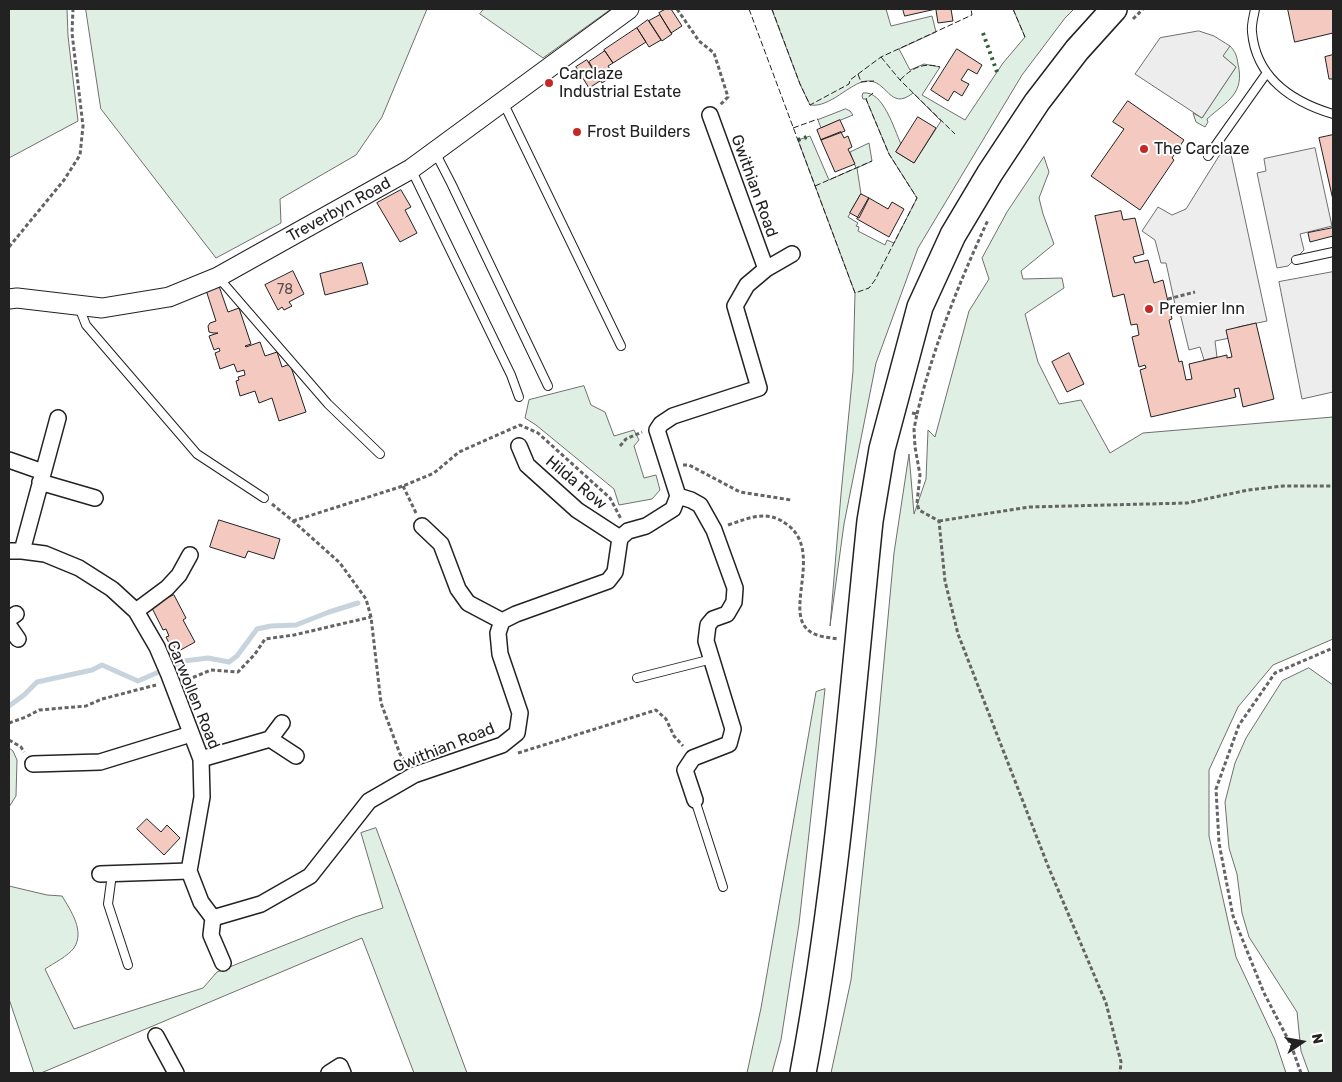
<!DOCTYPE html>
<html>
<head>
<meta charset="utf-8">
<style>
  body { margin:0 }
  #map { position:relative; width:1342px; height:1082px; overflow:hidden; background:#fff; font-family:Rubik,sans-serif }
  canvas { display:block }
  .frame { position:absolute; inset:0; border:10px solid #222; pointer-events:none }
  .north { position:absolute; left:1277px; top:1017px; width:50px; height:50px; -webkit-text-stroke:4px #fff; paint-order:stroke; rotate:78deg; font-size:14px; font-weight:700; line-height:20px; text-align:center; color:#222 }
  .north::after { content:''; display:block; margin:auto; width:18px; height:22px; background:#222; clip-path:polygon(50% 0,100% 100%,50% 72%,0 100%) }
</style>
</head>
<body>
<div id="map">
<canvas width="1342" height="1082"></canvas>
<div class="frame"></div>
<div class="north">N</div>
</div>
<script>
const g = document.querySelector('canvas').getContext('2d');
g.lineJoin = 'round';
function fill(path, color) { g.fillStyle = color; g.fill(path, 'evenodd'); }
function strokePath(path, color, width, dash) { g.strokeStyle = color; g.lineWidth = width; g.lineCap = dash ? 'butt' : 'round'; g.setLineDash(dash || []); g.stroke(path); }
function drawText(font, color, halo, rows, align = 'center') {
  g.font = font + ' Rubik,sans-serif'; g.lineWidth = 4; g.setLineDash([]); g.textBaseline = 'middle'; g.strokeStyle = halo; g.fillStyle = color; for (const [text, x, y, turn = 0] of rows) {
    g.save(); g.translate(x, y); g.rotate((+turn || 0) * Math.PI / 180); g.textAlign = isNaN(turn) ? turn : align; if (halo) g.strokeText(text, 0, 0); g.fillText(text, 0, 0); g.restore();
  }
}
const green = new Path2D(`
  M 9,9 L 67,9 L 68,36 L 78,121 L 9,158 Z
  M 86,9 L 427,9 L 382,117 L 356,155 L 280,199 L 281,223 L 216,258 L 101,109 Z
  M 484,9 L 611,9 L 543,58 L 480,14 Z
  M 772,9 L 886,9 L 891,26 L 932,16 L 936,32 L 899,49 L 910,70 L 924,64 L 940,67 L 922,95 L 965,120 L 1003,63 L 1025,37 L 1013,9 L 1074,9 L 1065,18 L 1022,75 L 918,248 L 876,363 L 844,524 L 830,626 L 841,494 L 853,371 L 855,293 L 798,140 L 810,136 L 829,180 L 856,168 L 850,152 L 869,143 L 872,161 L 857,168 L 861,194 L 848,217 L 858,223 L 856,226 L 859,227 L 858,231 L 885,245 L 887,240 L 894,243 L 917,198 L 889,154 L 866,99 L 863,99 L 862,96 L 863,93 C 883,90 894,129 901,144 L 896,152 L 914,163 L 941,121 L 913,93 C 889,112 888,79 866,81 C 850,83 830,108 810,105 L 800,84 Z
  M 1230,46 C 1235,51 1237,56 1238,64 C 1245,94 1227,101 1207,119 L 1208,122 L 1205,127 L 1196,122 L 1193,113 L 1202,118 L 1236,67 L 1223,56 Z
  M 846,109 L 850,111 L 853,115 L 821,128 L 818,120 Z
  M 1044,157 L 1049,172 L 1039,198 L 1043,214 L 1054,244 L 1021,271 L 1023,279 L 1062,278 L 1064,288 L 1025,314 L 1038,362 L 1059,404 L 1081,400 L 1110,453 L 1143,433 L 1333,417 L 1333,639 L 1273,665 L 1238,707 L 1209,770 L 1209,836 L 1236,957 L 1275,1040 L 1286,1073 L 831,1073 L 851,980 L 876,747 L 894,553 L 909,454 L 914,514 L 926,479 L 928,430 L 935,437 L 969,311 L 989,279 L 982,258 L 1007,212 Z
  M 584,386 L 591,405 L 605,412 L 614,436 L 634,430 L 639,440 L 634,446 L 644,478 L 656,475 L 660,490 L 652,499 L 619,505 L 614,489 L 536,425 L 525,418 L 529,400 Z
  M 1309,668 L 1333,685 L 1333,1073 L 1309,1073 L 1301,1051 L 1297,1012 L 1249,937 L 1242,913 L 1237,874 L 1229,848 L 1225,802 L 1235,763 L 1246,738 L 1282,681 Z
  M 825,689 L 799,924 L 781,1040 L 772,1073 L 747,1073 L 761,1008 L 816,692 Z
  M 9,748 L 13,751 L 17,760 L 16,796 L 9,807 Z
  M 376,828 L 467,1073 L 414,1073 L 362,938 L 41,1073 L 34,1073 L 9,999 L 9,886 L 47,895 L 62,896 C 71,911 85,931 74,948 C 68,956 54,963 45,969 L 74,1029 L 203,988 L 217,972 L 355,917 L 383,908 L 361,833 Z`);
const parking = new Path2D(`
  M 1199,31 L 1214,36 L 1230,46 L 1223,56 L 1236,67 L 1202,118 L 1135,74 L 1160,38 Z
  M 1315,148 L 1332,226 L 1300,234 L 1304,250 L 1288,266 L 1277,268 L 1257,173 L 1266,171 L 1264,159 Z
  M 1231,154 L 1267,321 L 1238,327 L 1240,336 L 1215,341 L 1217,357 L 1204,360 L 1200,347 L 1189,350 L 1179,309 L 1176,309 L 1166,263 L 1161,263 L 1155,240 L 1142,231 L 1158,207 L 1172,215 L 1186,209 L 1219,156 Z
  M 1333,272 L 1333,392 L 1302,399 L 1279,282 Z`);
const stream = new Path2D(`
  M 9,706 L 24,695 L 37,682 L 92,670 L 102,665 L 138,681 L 184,661 L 208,658 L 229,662 L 237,656 L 257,629 L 271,626 L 296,625 L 329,612 L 358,603`);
const building = new Path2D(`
  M 666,9 L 671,9 L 682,26 L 671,33 L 659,13 Z
  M 903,9 L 936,9 L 905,16 Z
  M 951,9 L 953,21 L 938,23 L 936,10 Z
  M 1288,9 L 1333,9 L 1333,33 L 1295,42 Z
  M 660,15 L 672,34 L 662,41 L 649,21 Z
  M 648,20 L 661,40 L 649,47 L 637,28 Z
  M 637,28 L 646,42 L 613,63 L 604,50 Z
  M 957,49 L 982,65 L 977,74 L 968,69 L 961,80 L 969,84 L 962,96 L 954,91 L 948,101 L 931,90 Z
  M 605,51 L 613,63 L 608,66 L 614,75 L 602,83 L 589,62 Z
  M 1333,55 L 1333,79 L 1329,79 L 1325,57 Z
  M 587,60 L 600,81 L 589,88 L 576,67 Z
  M 1128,101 L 1184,140 L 1172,158 L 1174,160 L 1140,210 L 1091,176 L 1124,129 L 1113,122 Z
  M 918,117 L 936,128 L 914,163 L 896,152 Z
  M 840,120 L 845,131 L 821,140 L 817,130 Z
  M 841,132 L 844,138 L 848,136 L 852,147 L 848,149 L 855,164 L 835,172 L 821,140 Z
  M 1333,135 L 1333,200 L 1319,138 Z
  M 401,190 L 411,207 L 405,210 L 417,233 L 400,242 L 377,203 Z
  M 861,194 L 869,198 L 859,218 L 850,213 Z
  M 869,198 L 888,209 L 892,202 L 904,209 L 889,237 L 857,219 Z
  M 1121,211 L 1123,220 L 1135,218 L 1144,254 L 1133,257 L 1135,263 L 1148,260 L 1154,283 L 1163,280 L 1172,319 L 1169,320 L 1179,362 L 1182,361 L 1186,380 L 1192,379 L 1189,364 L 1227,355 L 1227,358 L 1232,357 L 1226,330 L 1256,323 L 1274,399 L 1243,407 L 1239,388 L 1234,389 L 1236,397 L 1151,417 L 1140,370 L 1146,368 L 1145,365 L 1139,367 L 1132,337 L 1139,335 L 1137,324 L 1131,325 L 1124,294 L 1113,297 L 1095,216 Z
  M 1333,228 L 1333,236 L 1310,242 L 1308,233 Z
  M 362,263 L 368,284 L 325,295 L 320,274 Z
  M 293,271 L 304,294 L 289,302 L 292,306 L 284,310 L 282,307 L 278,310 L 265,285 Z
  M 219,286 L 228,312 L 239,308 L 251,344 L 245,346 L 246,347 L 260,342 L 265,356 L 277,352 L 282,367 L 290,364 L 306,412 L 279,421 L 272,398 L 259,403 L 255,391 L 240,396 L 236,381 L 239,380 L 238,377 L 245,375 L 244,370 L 237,372 L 234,364 L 220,369 L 215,353 L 220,351 L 219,348 L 214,350 L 209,336 L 218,333 L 213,333 L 209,332 L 208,326 L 210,323 L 216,321 L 206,290 Z
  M 1069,353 L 1084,384 L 1067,392 L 1052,362 Z
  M 219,520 L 280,539 L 274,559 L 248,551 L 245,558 L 210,547 Z
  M 174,595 L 186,618 L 183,620 L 195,642 L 177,652 L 173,644 L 170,645 L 166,637 L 169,636 L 166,629 L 163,630 L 151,606 Z
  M 147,819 L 161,832 L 167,825 L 180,838 L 164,855 L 137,829 Z`);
const path = new Path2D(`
  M 677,9 L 699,41 L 714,53 L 728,97 L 720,105
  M 1133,19 L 1143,9
  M 9,247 L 64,180 L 80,155 L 83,126 L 72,33 L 73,9
  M 1168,299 L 1195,292
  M 912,413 L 917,414 L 914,429 L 915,447 L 920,475 L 917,503 L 919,510 L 939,521 L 945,581 L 958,634 L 1048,866 L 1106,1003 L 1121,1062 L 1120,1073
  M 917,414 C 934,345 958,285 988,220
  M 620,446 L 626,439 L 642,432
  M 683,465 L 689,465 L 740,492 L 791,500
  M 403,486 L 416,513
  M 272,504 L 293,521 L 340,563 L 366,599 L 371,617 L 381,703 L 400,754 L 405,762
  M 293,521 L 403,486 L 434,473 L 459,452 L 520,425 L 538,433 L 610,498 L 621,519
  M 939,521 L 1029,507 L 1187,503 L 1248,490 L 1283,486 L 1333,486
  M 728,525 C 752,517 768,509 789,526 C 821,552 787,607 806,628 C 814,637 827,637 838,639
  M 187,680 L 211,670 L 238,672 L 255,654 L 265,639 L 294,635 L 371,617
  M 9,723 L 26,717 L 39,710 L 86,706 L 102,699 L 156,685
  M 9,740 L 21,747 L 24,752
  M 518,753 L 656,710 L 666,719 L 674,736 L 683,746
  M 1301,1073 L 1291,1045 L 1264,993 L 1233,916 L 1219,843 L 1216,789 L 1239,725 L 1275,673 L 1333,648`);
const service = new Path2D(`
  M 1255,9 C 1254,16 1251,24 1252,32 C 1256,78 1293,102 1333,114
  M 503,102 L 621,346
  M 435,152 L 451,183 L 548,386
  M 1208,156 L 1266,74
  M 411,169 L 511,375 L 519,397
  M 1296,260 L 1333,252
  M 218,277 L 328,404 L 380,454
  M 79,307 L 86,325 L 197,454 L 264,498
  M 637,678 L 712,659
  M 695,800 L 723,887
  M 112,874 L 108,904 L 128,965`);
const minor = new Path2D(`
  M 710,115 L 766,269
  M 519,446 L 527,465 L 577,510 L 620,538
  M 9,460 L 43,472
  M 40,482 L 95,498
  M 678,496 L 691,500 L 700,505 L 714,530 L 735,588 L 734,602 L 727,614 L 713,619 L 708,625 L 706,641 L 733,729 L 729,744 L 693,758 L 685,770 L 695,800
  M 422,526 L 441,544 L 458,589 L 468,603 L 502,621
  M 9,551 L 22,551 L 45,554 L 79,568 L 112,589 L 136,611 L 157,647 L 169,675 L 201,759 L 202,797 L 189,871 L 201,902 L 213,918 L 211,935 L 223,963
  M 22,551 L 58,418
  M 136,611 L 167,588 L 179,575 L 190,555
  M 9,619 L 16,614
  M 9,626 L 18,639
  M 282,723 L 270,739 L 296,756
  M 201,759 L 270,739
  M 33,764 L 100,762 L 191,734
  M 100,874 L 189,871
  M 213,918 L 261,904 L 310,876 L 369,801 L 414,775 L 502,745 L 517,733 L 520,713 L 500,654 L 498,633 L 502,621 L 516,614 L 608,581 L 615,572 L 620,538 L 628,531 L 646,526 L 673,509 L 678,496 L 657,430 L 661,424 L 673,416 L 759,388 L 735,306 L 747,285 L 766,269 L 792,254
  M 156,1036 L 176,1073
  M 329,1073 L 340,1066 L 343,1073`);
const tertiary = new Path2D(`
  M 9,299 L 17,298 L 102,308 L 169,297 L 218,277 L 411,169 L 629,9`);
const trunk = new Path2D(`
  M 803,1073 C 837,891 851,705 870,521 L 882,449 L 920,307 L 953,235 L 990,173 L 1037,102 L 1077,50 L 1114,9`);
const hedge = new Path2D(`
  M 983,33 L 997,72
  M 798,140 L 810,136`);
const fence = new Path2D(`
  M 749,9 L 855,293 L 869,288 L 875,280 L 917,198 L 889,154 L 866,99 L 873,93
  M 772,9 L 800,84 L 810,105 L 849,84 L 850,80 L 881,57 L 972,15 L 971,9
  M 1013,9 L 1025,37
  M 881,57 L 900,80 L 955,134
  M 858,74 L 861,82 L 874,81
  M 900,80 C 912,68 923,62 940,67
  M 793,128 L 818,119
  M 815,186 L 872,161`);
const markers = [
  [549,83,5,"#c62828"],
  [577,132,5,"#c62828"],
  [1144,149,5,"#c62828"],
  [1149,309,5,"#c62828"]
];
const numberNames = [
  ["78",285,290]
];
const poiNames = [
  ["Carclaze",559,74],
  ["Industrial Estate",559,92],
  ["Frost Builders",587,132],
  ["The Carclaze",1154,149],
  ["Premier Inn",1159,309]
];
const streetNames = [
  ["Gwithian Road",754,186,70],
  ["Treverbyn Road",339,210,-29],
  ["Hilda Row",576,483,40],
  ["Carwollen Road",193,695,68],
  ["Gwithian Road",444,748,-22]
];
fill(green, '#e0efe3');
strokePath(green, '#6f6f6f', 1);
fill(parking, '#ededed');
strokePath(parking, '#6f6f6f', 1);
strokePath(stream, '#c7d3dd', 5);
fill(building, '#f3c9c0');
strokePath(building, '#222', 1);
strokePath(service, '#222', 10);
strokePath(minor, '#222', 18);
strokePath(tertiary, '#222', 21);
strokePath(trunk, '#222', 28);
strokePath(path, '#646464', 3, [4, 2.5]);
strokePath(service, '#fff', 8);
strokePath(minor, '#fff', 15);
strokePath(tertiary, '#fff', 19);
strokePath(trunk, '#fff', 25);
strokePath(hedge, '#2f5e38', 4, [2.5, 4]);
strokePath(fence, '#222', 1, [6, 2.5]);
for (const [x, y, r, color] of markers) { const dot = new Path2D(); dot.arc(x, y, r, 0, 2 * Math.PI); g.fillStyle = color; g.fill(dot); strokePath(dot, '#fff', 2); }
drawText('14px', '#564c4a', null, numberNames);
drawText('16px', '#222', '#fff', poiNames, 'left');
drawText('16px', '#222', '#fff', streetNames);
</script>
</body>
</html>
